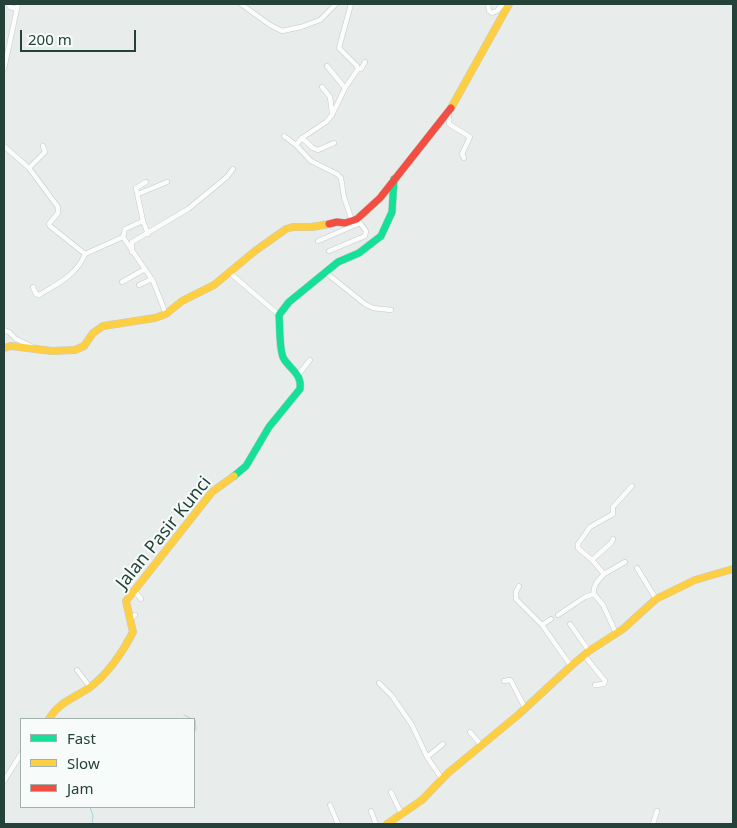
<!DOCTYPE html>
<html>
<head>
<meta charset="utf-8">
<style>
  body { margin:0 }
  #map { position:relative; width:737px; height:828px; overflow:hidden; background:#e8edeb; font-family:"Noto Sans",sans-serif }
  canvas { display:block }
  .frame { position:absolute; inset:0; border:5px solid #24423a; pointer-events:none }
  .legend { position:absolute; left:20px; top:718px; width:175px; height:90px; box-sizing:border-box; background:#f7fbf9; border:1px solid #a3b1ad; margin:0; padding:6px 9px; list-style:none; font-size:15px; color:#24423a }
  .legend li { display:flex; align-items:center; gap:10px; height:25px }
  .legend b { width:25px; border:1px solid #a3b1ad }
  .scale { position:absolute; left:20px; top:30px; width:116px; height:22px; box-sizing:border-box; border:2px solid #24423a; border-top:0; padding-left:6px; font-size:15px; line-height:18px; white-space:nowrap; color:#24423a; -webkit-text-stroke:4px #f7fbf9; paint-order:stroke }
</style>
</head>
<body>
<div id="map">
<canvas width="737" height="828"></canvas>
<div class="frame"></div>
<ul class="legend">
<li><b style="height:6px;background:#16e098"></b>Fast</li>
<li><b style="height:6px;background:#ffcf43"></b>Slow</li>
<li><b style="height:6px;background:#f24e42"></b>Jam</li>
</ul>
<div class="scale">200 m</div>
</div>
<script>
const g = document.querySelector('canvas').getContext('2d');
g.lineJoin = 'round';
function strokePath(path, color, width, dash) { g.strokeStyle = color; g.lineWidth = width; g.lineCap = dash ? 'butt' : 'round'; g.setLineDash(dash || []); g.stroke(path); }
function drawText(font, color, halo, rows, align = 'center') {
  g.font = font + ' "Noto Sans",sans-serif'; g.lineWidth = 4; g.setLineDash([]); g.textBaseline = 'middle'; g.strokeStyle = halo; g.fillStyle = color; for (const [text, x, y, turn = 0] of rows) {
    g.save(); g.translate(x, y); g.rotate((+turn || 0) * Math.PI / 180); g.textAlign = isNaN(turn) ? turn : align; if (halo) g.strokeText(text, 0, 0); g.fillText(text, 0, 0); g.restore();
  }
}
const stream = new Path2D(`
  M 184,715 L 192,719
  M 194,720 L 195,720 L 196,728 L 194,733
  M 90,807 L 93,816 L 92,824`);
const street = new Path2D(`
  M 8,4 L 10,7 L 17,9
  M 241,4 L 270,25 L 282,31 L 301,27 L 320,20 L 336,4
  M 351,4 L 339,48 L 357,66 L 358,69 L 345,88 L 332,115 L 326,122 L 302,138 L 296,145 L 311,161 L 337,174 L 341,178 L 344,197 L 352,221
  M 488,4 L 489,11 L 492,13 L 497,11 L 503,4
  M 327,66 L 345,88
  M 4,69 L 18,4
  M 358,69 L 361,69 L 365,62
  M 322,87 L 330,97 L 332,113
  M 449,113 L 449,124 L 470,137 L 462,154 L 464,158
  M 284,136 L 296,145
  M 302,138 L 313,148 L 318,150 L 334,143
  M 4,146 L 29,168 L 58,207 L 58,213 L 49,224 L 50,226 L 85,254 L 123,237 L 153,281 L 166,314
  M 29,168 L 45,152 L 43,146
  M 138,194 L 167,182
  M 143,221 L 136,188 L 146,182
  M 123,237 L 125,229 L 143,221 L 148,234
  M 318,241 L 360,223
  M 329,251 L 365,236 L 366,231 L 357,219
  M 132,252 L 132,242 L 188,209 L 227,177 L 233,169
  M 325,272 L 365,304 L 373,308 L 391,310
  M 230,273 L 279,315
  M 122,282 L 145,269
  M 139,285 L 152,279
  M 33,287 L 36,294 L 39,295 C 57,284 77,275 85,254
  M 4,330 L 9,332 L 16,339 L 33,347
  M 298,375 L 310,360
  M 592,560 L 578,548 L 578,544 L 590,527 L 613,514 L 613,507 L 632,486
  M 637,568 L 656,599
  M 604,574 L 625,562
  M 519,586 L 516,592 L 516,599 L 542,625 L 571,666
  M 134,590 L 141,599
  M 594,594 C 592,586 599,580 604,574 L 592,560 L 611,543 L 613,539
  M 558,615 L 585,597 L 594,594 L 603,605 L 616,633
  M 129,620 L 135,615
  M 570,624 L 589,651
  M 542,625 L 551,619
  M 584,655 L 605,681 L 604,684 L 595,685
  M 77,670 L 90,687
  M 504,681 L 510,680 L 511,681 L 525,708
  M 379,683 L 392,696 L 412,725 L 427,757 L 442,779
  M 470,732 L 481,745
  M 427,757 L 443,744
  M 4,781 L 21,754
  M 391,792 L 401,813
  M 330,805 L 338,824
  M 371,811 L 376,824
  M 653,824 L 657,811`);
const fast = new Path2D(`
  M 234,476 L 246,466 L 269,427 L 300,389 C 302,374 291,370 284,359 C 279,352 280,325 279,315 L 289,302 L 338,262 L 359,253 L 381,236 L 392,212 L 394,179`);
const slow = new Path2D(`
  M 451,108 L 509,4
  M 4,348 L 11,346 L 52,351 L 75,350 L 84,346 L 93,333 L 103,326 L 155,318 L 166,314 L 182,301 L 214,285 L 255,251 L 286,229 L 293,227 L 312,227 L 329,224
  M 49,719 C 58,703 74,698 89,688 C 107,675 123,652 133,632 L 126,601 L 212,492 L 234,476
  M 387,824 L 422,800 L 448,773 L 518,715 L 571,666 L 589,651 L 623,629 L 656,599 L 695,580 L 733,569`);
const jam = new Path2D(`
  M 329,224 L 337,222 L 345,223 L 357,219 L 380,198 L 451,108`);
const streetNames = [
  ["Jalan Pasir Kunci",164,533,-51]
];
strokePath(stream, '#a9d4db', 1);
strokePath(street, '#c5cac8', 5.5);
strokePath(fast, '#c3cbc8', 8);
strokePath(slow, '#c3cbc8', 8);
strokePath(jam, '#c3cbc8', 8);
strokePath(street, '#fcfcfc', 4.5);
strokePath(fast, '#16e098', 7);
strokePath(slow, '#ffcf43', 7);
strokePath(jam, '#f24e42', 7);
drawText('18px', '#24423a', '#f7fbf9', streetNames);
</script>
</body>
</html>
